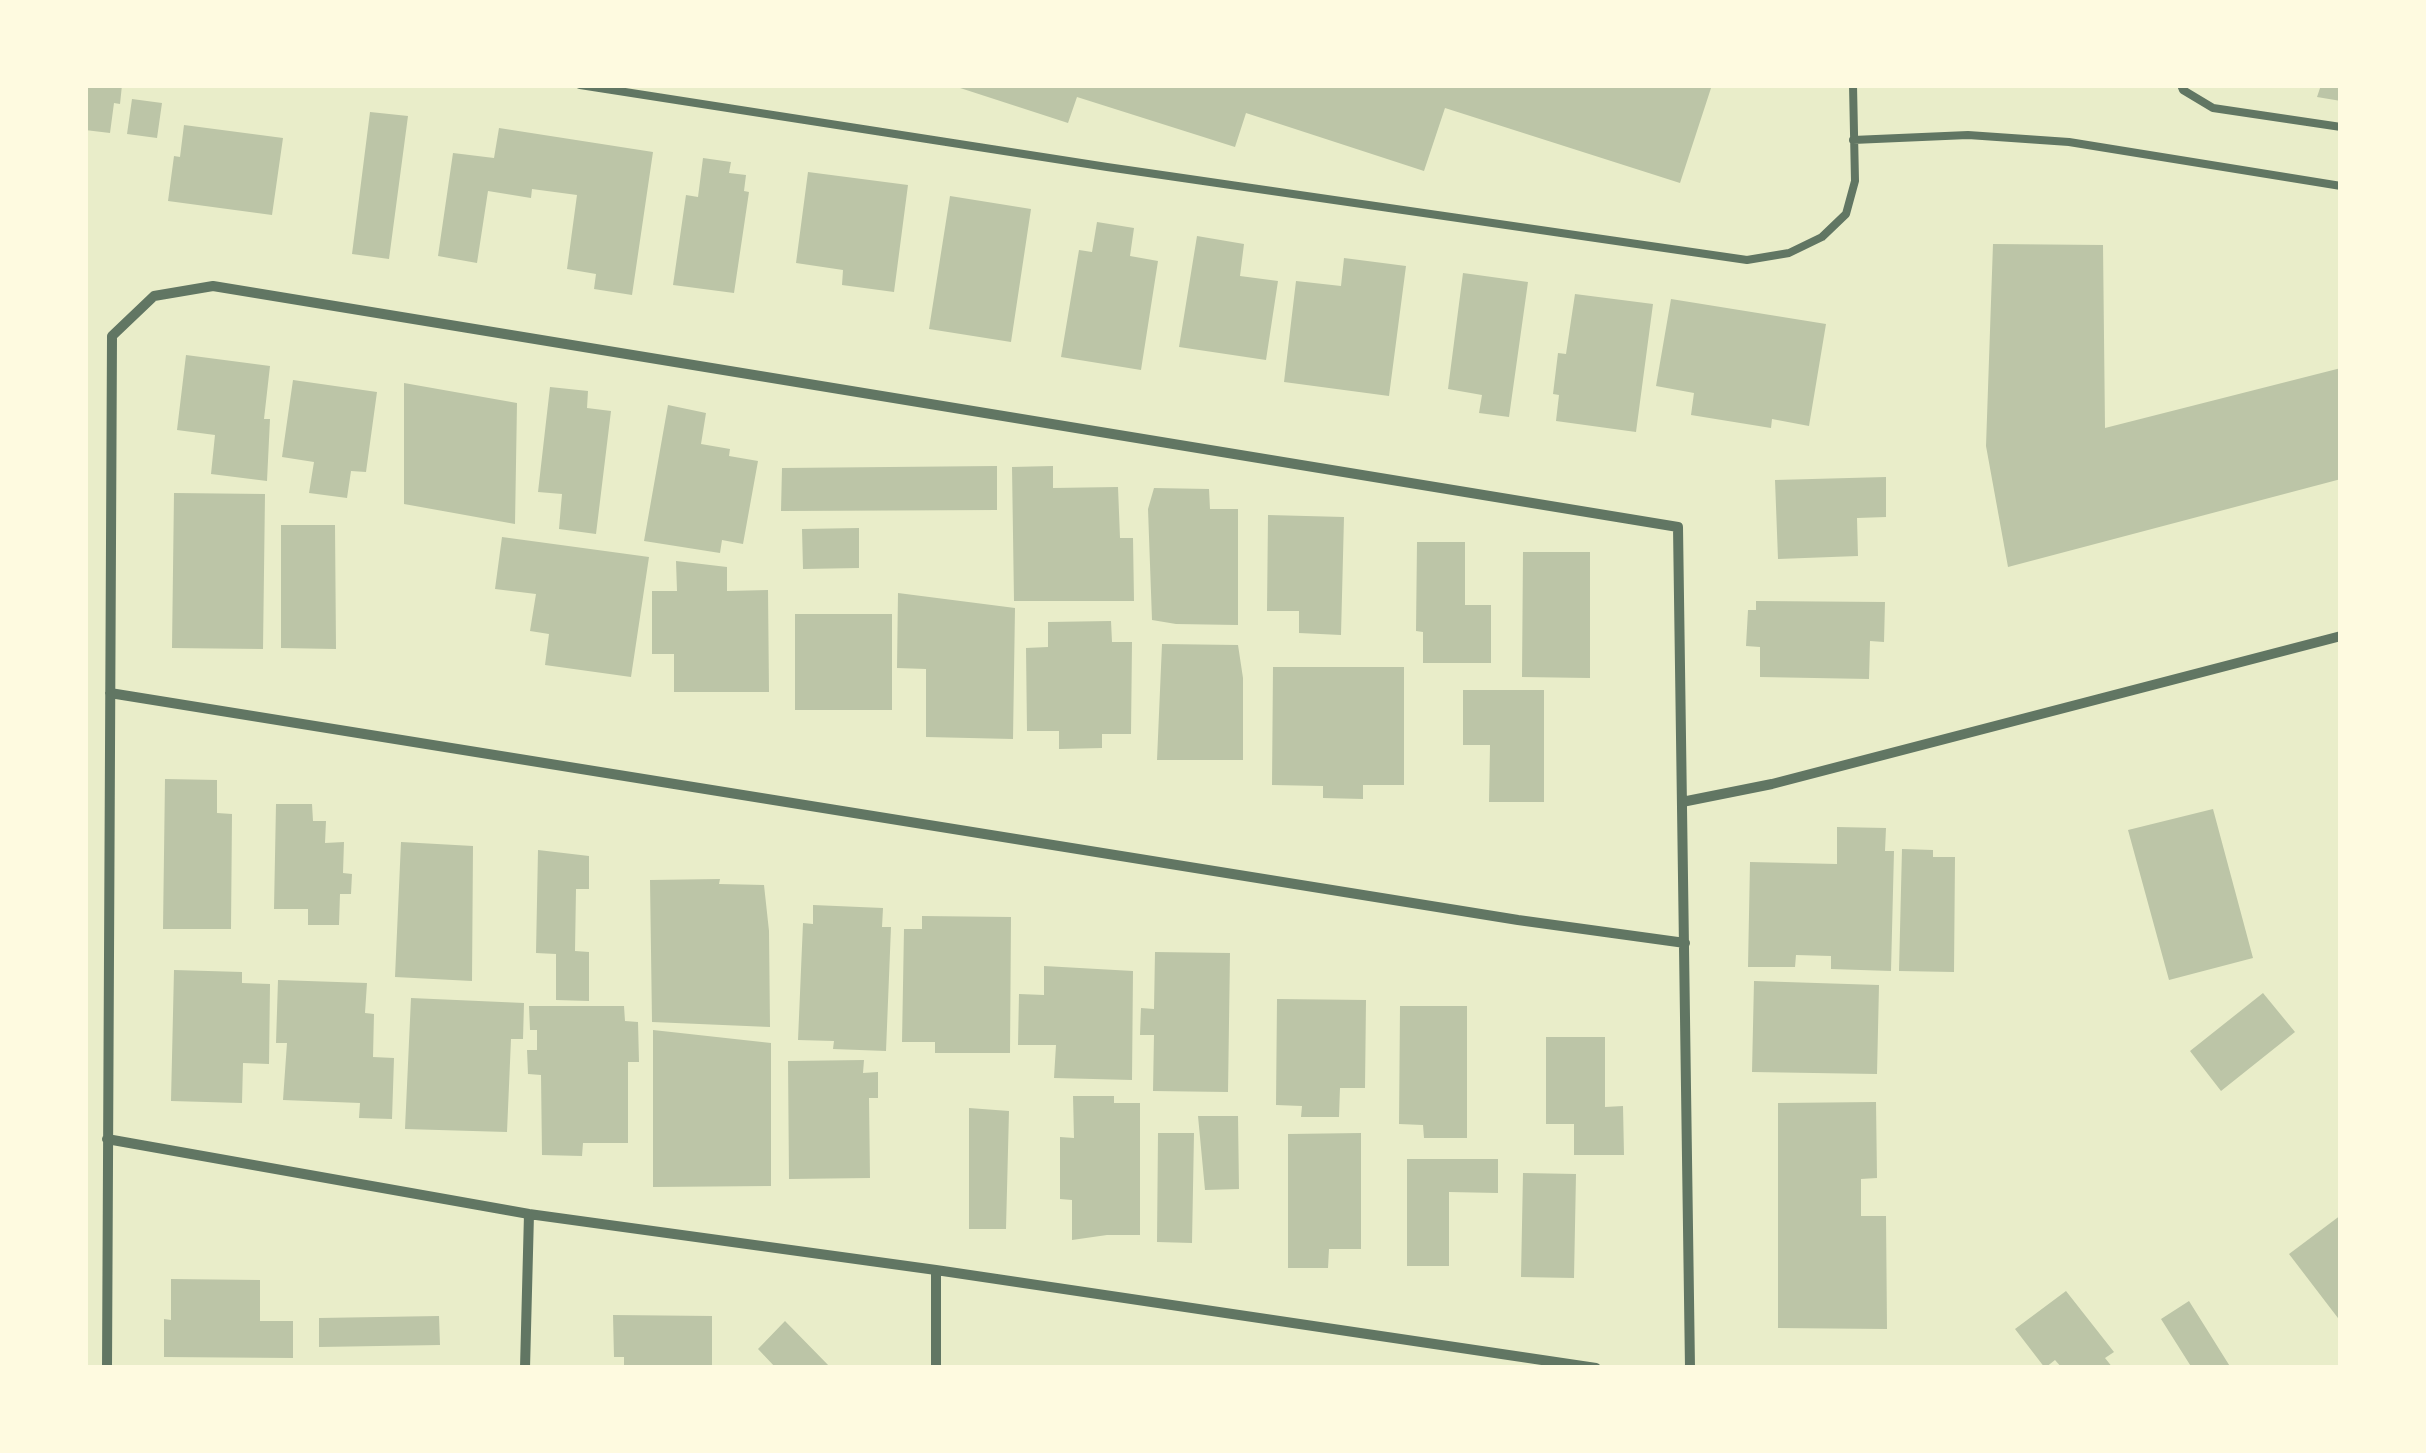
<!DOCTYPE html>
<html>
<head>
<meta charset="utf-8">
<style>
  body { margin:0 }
  #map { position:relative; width:2426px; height:1453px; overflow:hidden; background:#e9edc9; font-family:Karla,sans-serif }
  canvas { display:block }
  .frame { position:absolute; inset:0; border:88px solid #fefae0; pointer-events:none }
</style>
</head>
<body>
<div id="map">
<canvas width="2426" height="1453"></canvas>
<div class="frame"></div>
</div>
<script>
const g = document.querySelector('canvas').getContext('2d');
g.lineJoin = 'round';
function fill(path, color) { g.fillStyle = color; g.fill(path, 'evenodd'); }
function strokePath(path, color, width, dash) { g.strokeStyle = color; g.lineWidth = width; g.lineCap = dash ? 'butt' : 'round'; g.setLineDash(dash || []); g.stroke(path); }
const building = new Path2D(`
  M 85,85 L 122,85 L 120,104 L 114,103 L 110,133 L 85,130 Z
  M 1712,85 L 1680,183 L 1445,108 L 1424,171 L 1246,113 L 1235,147 L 1077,97 L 1068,123 L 954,86 Z
  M 2321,85 L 2341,85 L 2341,101 L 2317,97 Z
  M 132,99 L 162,103 L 157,138 L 127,134 Z
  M 370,112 L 408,116 L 389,259 L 352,254 Z
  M 184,125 L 283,138 L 272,215 L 168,201 L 174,156 L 180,157 Z
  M 499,128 L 653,152 L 632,295 L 594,289 L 596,274 L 567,269 L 577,195 L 532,189 L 531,198 L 488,191 L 477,263 L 438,256 L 453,153 L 494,158 Z
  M 703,158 L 731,162 L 729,173 L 746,175 L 744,191 L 749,192 L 734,293 L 673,285 L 686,195 L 698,197 Z
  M 808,172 L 908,185 L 894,292 L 842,285 L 843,270 L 796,263 Z
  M 950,196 L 1031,209 L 1011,342 L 929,329 Z
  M 1097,222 L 1134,228 L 1130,256 L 1158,261 L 1141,370 L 1061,357 L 1079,250 L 1092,252 Z
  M 1197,236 L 1244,244 L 1240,276 L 1278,281 L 1266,360 L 1179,347 Z
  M 1993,244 L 2103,245 L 2105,428 L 2341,368 L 2341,479 L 2008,567 L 1986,446 Z
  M 1344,258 L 1406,266 L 1389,396 L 1284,382 L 1296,281 L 1341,286 Z
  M 1463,273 L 1528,282 L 1509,417 L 1479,413 L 1482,395 L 1448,389 Z
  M 1575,294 L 1653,304 L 1636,432 L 1556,421 L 1559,395 L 1553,394 L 1558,353 L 1566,354 Z
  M 1671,299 L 1826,324 L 1809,426 L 1772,419 L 1771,428 L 1691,415 L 1694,393 L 1656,386 Z
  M 186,355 L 270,366 L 264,419 L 270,419 L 267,481 L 211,474 L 215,435 L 177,430 Z
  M 293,380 L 377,392 L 366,472 L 351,471 L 347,498 L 309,493 L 314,462 L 282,457 Z
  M 404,383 L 517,403 L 515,524 L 404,504 Z
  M 550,387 L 588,391 L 587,408 L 611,411 L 596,534 L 559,529 L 562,494 L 538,492 Z
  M 668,405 L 706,413 L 701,444 L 730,449 L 729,456 L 758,461 L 743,544 L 722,540 L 720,553 L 644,541 Z
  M 997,466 L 997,510 L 781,511 L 782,468 Z
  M 1053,466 L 1053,488 L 1118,487 L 1120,538 L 1133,538 L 1134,601 L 1014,601 L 1012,467 Z
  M 1886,477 L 1886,517 L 1857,518 L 1858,556 L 1778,559 L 1775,480 Z
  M 1154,488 L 1209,489 L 1210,509 L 1238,509 L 1238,625 L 1176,624 L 1152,620 L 1148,509 Z
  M 174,493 L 265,494 L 263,649 L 172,648 Z
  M 1268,515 L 1344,517 L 1341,635 L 1299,633 L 1299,611 L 1267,611 Z
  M 281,525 L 335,525 L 336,649 L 281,648 Z
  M 859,528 L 859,568 L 803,569 L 802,529 Z
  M 502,537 L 649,557 L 631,677 L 545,665 L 549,634 L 530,631 L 536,594 L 495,589 Z
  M 1417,542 L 1465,542 L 1465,605 L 1491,605 L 1491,663 L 1423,663 L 1423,632 L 1416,631 Z
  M 1523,552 L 1590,552 L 1590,678 L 1522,677 Z
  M 676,561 L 727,567 L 727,591 L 768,590 L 769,692 L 674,692 L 674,654 L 652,654 L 652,591 L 677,591 Z
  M 898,593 L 1015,608 L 1013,739 L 926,737 L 926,669 L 897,668 Z
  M 1756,601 L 1885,602 L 1884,642 L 1870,641 L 1869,679 L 1760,677 L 1760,647 L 1746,646 L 1748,610 L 1756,610 Z
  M 795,614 L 892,614 L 892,710 L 795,710 Z
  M 1111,621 L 1112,642 L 1132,642 L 1131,734 L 1102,734 L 1102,748 L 1059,749 L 1059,731 L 1027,731 L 1026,648 L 1048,647 L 1048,622 Z
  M 1162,644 L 1238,645 L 1243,678 L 1243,760 L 1157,760 Z
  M 1273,667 L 1404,667 L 1404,785 L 1363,785 L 1363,799 L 1323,798 L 1323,786 L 1272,785 Z
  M 1463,690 L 1544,690 L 1544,802 L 1489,802 L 1490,745 L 1463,745 Z
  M 165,779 L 217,780 L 217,813 L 232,814 L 231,929 L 163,929 Z
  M 276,804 L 312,804 L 313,821 L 326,821 L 325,843 L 344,842 L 343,873 L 352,874 L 351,894 L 340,894 L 339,925 L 308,925 L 308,909 L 274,909 Z
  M 2213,809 L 2253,958 L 2169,980 L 2128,830 Z
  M 1837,827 L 1886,828 L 1885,851 L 1894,851 L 1891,971 L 1831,969 L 1831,956 L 1796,955 L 1795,967 L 1748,967 L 1750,862 L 1837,864 Z
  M 401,842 L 473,846 L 472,981 L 395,977 Z
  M 1902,849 L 1933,850 L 1933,857 L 1955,857 L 1954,972 L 1899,971 Z
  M 538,850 L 589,856 L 589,889 L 576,889 L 575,951 L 589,952 L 589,1001 L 556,1000 L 556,954 L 536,953 Z
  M 720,879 L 719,884 L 764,885 L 769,931 L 770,1027 L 652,1022 L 650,880 Z
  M 813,905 L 883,908 L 882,927 L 891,927 L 886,1051 L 833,1049 L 834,1041 L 798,1040 L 803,923 L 813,924 Z
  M 922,916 L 1011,917 L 1010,1053 L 935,1053 L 935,1042 L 902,1042 L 904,929 L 922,929 Z
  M 1155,952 L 1230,953 L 1228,1092 L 1153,1091 L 1154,1035 L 1140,1035 L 1141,1008 L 1154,1009 Z
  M 1044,966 L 1133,971 L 1132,1080 L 1054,1078 L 1056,1045 L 1018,1045 L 1019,994 L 1044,995 Z
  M 174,970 L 242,972 L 242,983 L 270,984 L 269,1064 L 243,1063 L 242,1103 L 171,1101 Z
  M 278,980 L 367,983 L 365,1013 L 374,1014 L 373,1057 L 394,1058 L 392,1119 L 359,1118 L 360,1103 L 283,1100 L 287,1043 L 276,1043 Z
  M 1754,981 L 1879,985 L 1877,1074 L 1752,1072 Z
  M 2263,993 L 2295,1032 L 2221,1091 L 2190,1051 Z
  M 411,998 L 524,1003 L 523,1039 L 511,1039 L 507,1132 L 405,1129 Z
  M 1277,999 L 1366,1000 L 1365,1088 L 1340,1088 L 1339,1117 L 1301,1117 L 1302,1106 L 1276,1105 Z
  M 529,1006 L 624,1006 L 625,1021 L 638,1022 L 639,1062 L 628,1062 L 628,1143 L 583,1143 L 582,1156 L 542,1155 L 541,1075 L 528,1074 L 527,1050 L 537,1050 L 537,1030 L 530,1030 Z
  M 1400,1006 L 1467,1006 L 1467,1138 L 1424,1138 L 1423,1125 L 1399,1124 Z
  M 653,1030 L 771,1043 L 771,1186 L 653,1187 Z
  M 1546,1037 L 1605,1037 L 1605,1107 L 1623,1106 L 1624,1155 L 1574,1155 L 1574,1124 L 1546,1124 Z
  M 864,1060 L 863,1073 L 878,1072 L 878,1098 L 869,1098 L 870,1178 L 789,1179 L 788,1061 Z
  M 1073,1096 L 1114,1096 L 1114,1103 L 1140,1103 L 1140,1235 L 1107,1235 L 1072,1240 L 1072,1200 L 1060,1199 L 1060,1137 L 1074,1138 Z
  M 1876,1102 L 1877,1178 L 1861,1179 L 1861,1216 L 1886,1216 L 1887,1329 L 1778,1328 L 1778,1103 Z
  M 969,1108 L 1009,1111 L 1006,1229 L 969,1229 Z
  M 1198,1116 L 1238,1116 L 1239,1189 L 1205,1190 Z
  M 1158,1133 L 1194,1133 L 1192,1243 L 1157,1242 Z
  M 1361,1133 L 1361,1249 L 1329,1249 L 1328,1268 L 1288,1268 L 1288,1134 Z
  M 1407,1159 L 1498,1159 L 1498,1193 L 1449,1192 L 1449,1266 L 1407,1266 Z
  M 1523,1173 L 1576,1174 L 1574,1278 L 1521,1277 Z
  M 2341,1215 L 2341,1322 L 2289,1254 Z
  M 171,1279 L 260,1280 L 260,1321 L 293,1321 L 293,1358 L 164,1357 L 164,1319 L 171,1320 Z
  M 2066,1291 L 2114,1352 L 2105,1358 L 2113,1368 L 2062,1368 L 2055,1360 L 2045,1368 L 2015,1329 Z
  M 2189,1301 L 2231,1368 L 2192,1368 L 2161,1319 Z
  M 613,1315 L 712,1316 L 712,1368 L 624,1368 L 624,1357 L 614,1357 Z
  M 439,1316 L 440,1345 L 319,1347 L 319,1318 Z
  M 785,1321 L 831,1368 L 776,1368 L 758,1349 Z`);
const service = new Path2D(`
  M 580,85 L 1107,167 L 1747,260 L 1789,253 L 1822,237 L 1846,214 L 1855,181 L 1853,85
  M 2181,85 L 2183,90 L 2213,108 L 2341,127
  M 1853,140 L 1968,135 L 2069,142 L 2341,186`);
const minor = new Path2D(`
  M 110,693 L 1518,920 L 1685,943
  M 1682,802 L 1772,784 L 2341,636
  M 107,1139 L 529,1214 L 936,1270 L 1596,1368
  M 936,1270 L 936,1368
  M 107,1368 L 112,336 L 154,296 L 213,286 L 1678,527 L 1690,1368
  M 525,1368 L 529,1214`);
fill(building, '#bcc5a7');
strokePath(service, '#617663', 8);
strokePath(minor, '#617663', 10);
</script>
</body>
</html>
